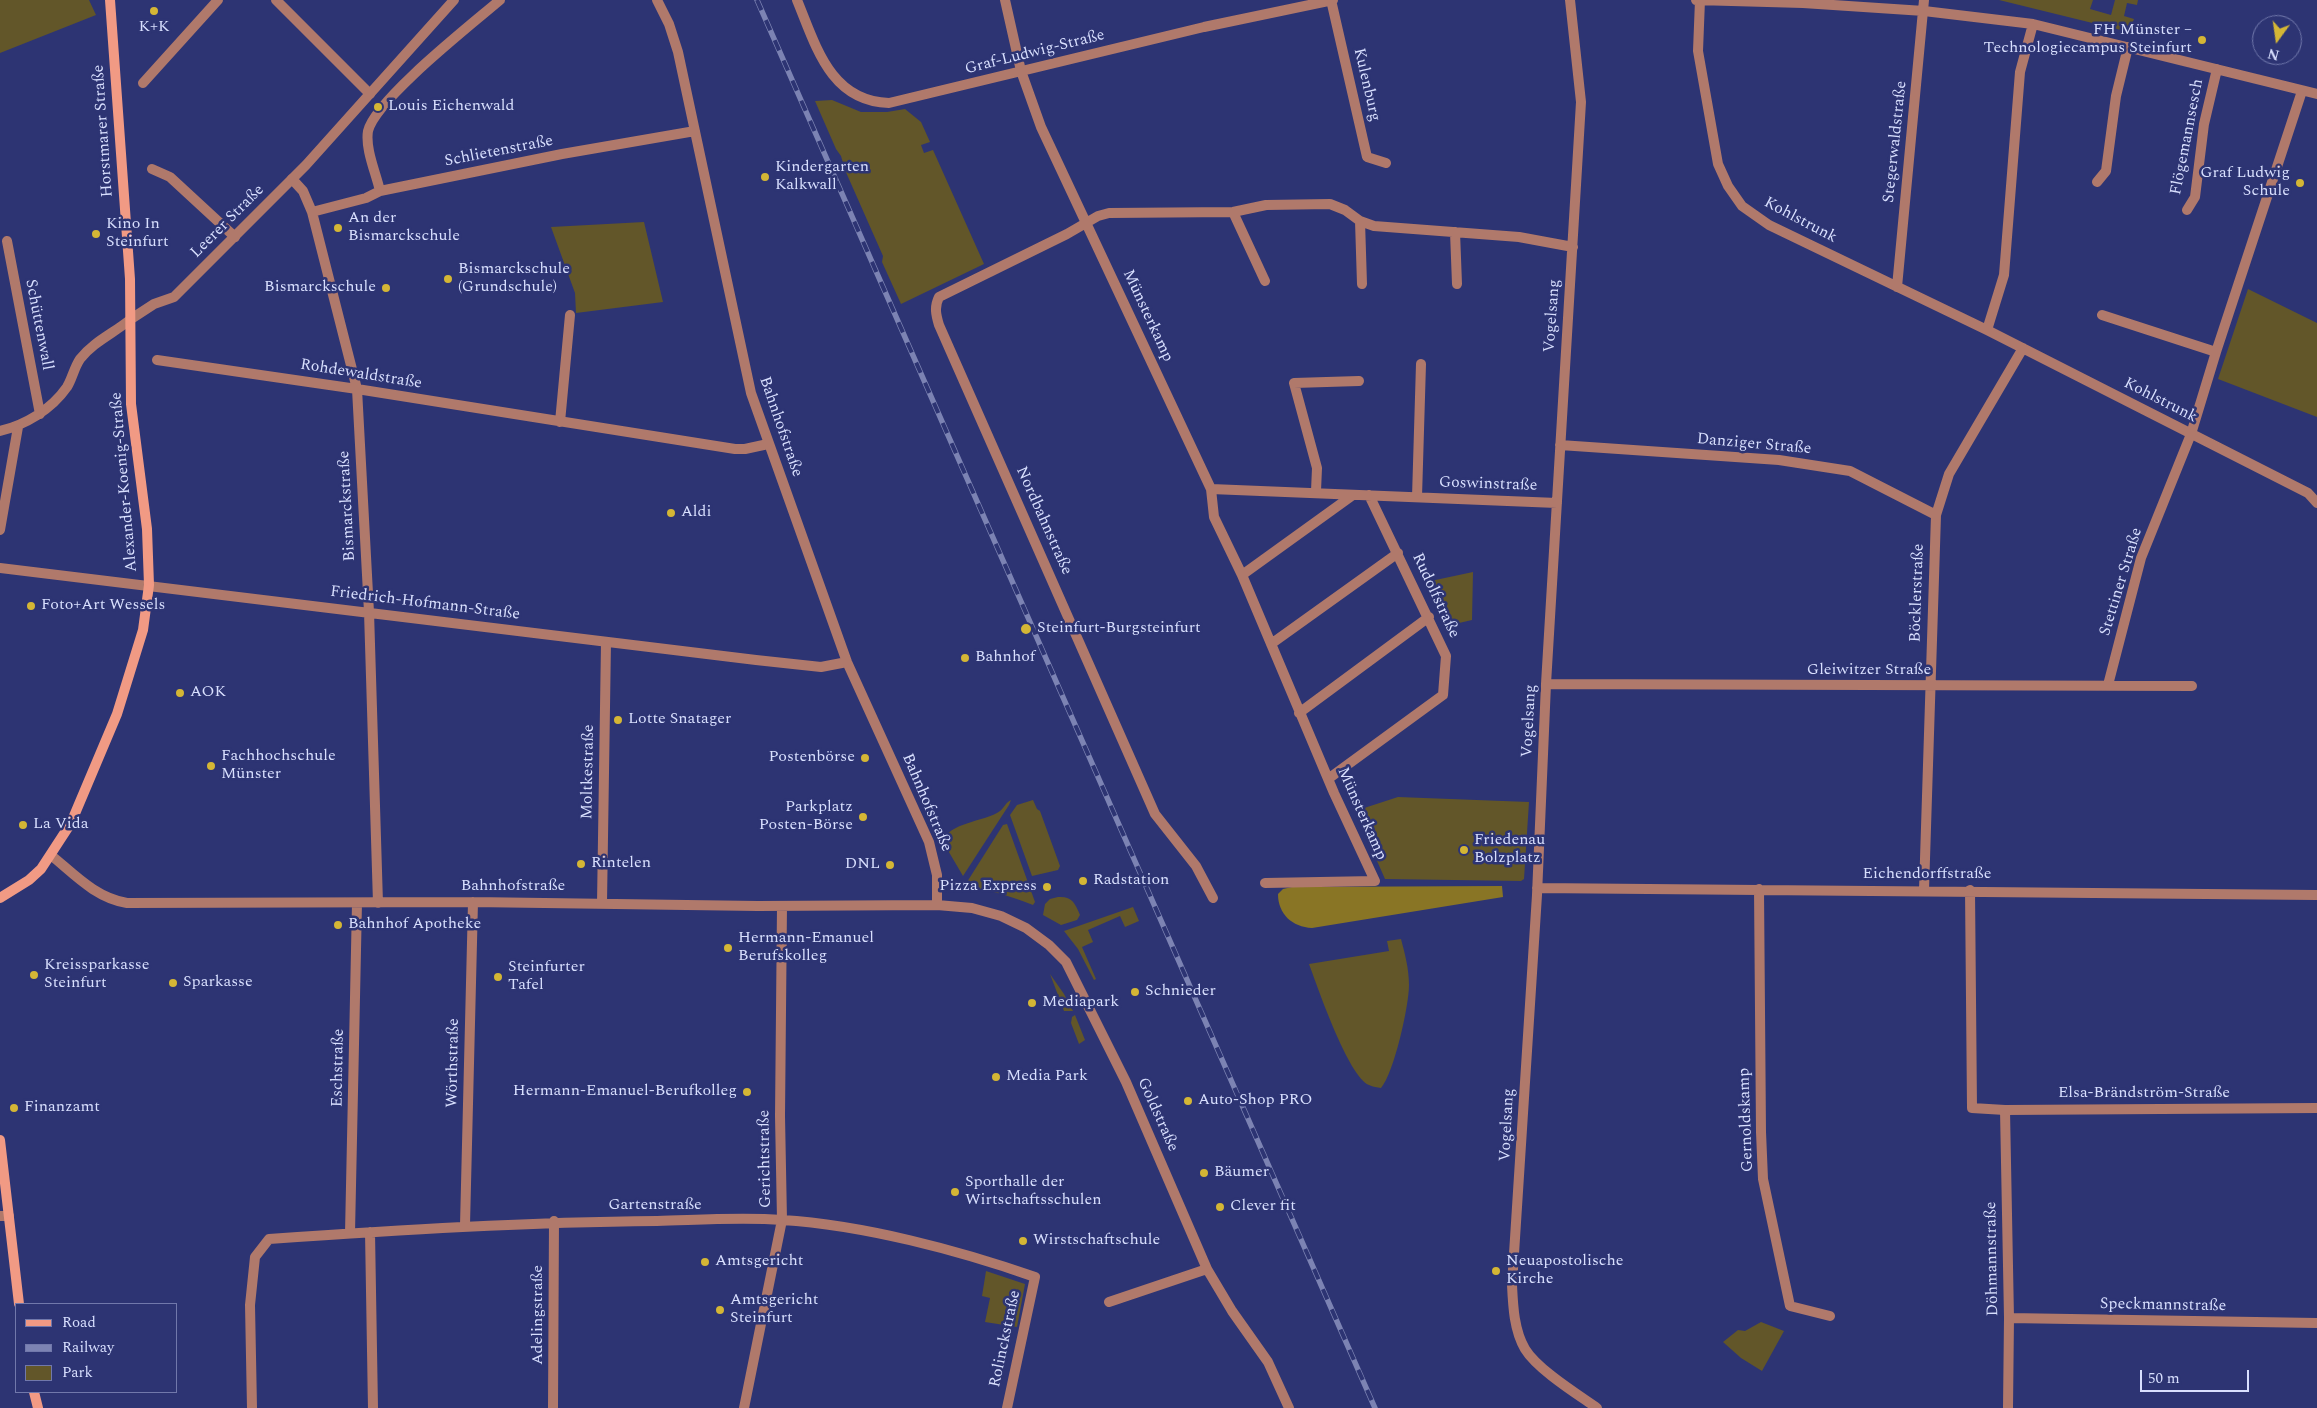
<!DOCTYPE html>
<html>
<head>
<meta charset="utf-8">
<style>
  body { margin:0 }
  #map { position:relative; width:2317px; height:1408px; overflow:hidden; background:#2d3473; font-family:Spectral,serif }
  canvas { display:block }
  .legend { position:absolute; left:15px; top:1303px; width:162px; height:90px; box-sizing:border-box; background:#2d3473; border:1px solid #7178ab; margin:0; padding:6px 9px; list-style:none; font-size:15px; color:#d8dffe }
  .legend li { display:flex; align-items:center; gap:10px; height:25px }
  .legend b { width:25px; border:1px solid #7178ab }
  .north { position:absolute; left:2252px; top:15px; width:50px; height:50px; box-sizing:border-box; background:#2d3473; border:1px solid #7178ab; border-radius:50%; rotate:194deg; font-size:14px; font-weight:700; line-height:20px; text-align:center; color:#d8dffe }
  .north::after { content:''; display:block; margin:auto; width:18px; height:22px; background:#d4b635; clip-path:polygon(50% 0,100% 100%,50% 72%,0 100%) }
  .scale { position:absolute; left:2140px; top:1370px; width:109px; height:22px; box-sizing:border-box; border:2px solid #d8dffe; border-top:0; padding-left:6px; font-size:15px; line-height:18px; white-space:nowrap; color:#d8dffe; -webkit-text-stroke:4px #2d3473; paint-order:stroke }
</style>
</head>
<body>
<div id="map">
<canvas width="2317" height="1408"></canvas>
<ul class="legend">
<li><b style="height:6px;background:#f19a84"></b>Road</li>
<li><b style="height:6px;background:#7c83b3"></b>Railway</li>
<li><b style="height:14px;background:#625629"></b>Park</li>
</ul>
<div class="north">N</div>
<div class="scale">50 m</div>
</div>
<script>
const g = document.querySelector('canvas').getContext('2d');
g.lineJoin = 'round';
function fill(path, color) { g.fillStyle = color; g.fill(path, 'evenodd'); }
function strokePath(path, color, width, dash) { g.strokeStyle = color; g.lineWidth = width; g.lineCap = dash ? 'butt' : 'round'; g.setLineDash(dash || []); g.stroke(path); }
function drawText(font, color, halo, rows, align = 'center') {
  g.font = font + ' Spectral,serif'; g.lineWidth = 5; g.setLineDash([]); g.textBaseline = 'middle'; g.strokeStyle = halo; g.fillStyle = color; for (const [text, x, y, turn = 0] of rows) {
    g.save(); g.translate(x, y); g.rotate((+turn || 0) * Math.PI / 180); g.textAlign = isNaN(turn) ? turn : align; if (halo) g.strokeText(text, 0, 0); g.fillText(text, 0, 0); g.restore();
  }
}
const green = new Path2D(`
  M 0,0 L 89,0 L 96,15 L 0,53 Z
  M 1999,0 L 2093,0 L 2090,9 L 2111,15 L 2115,0 L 2138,0 L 2137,5 L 2127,3 L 2124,16 L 2134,19 L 2129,32 Z
  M 832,100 L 861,112 L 887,112 L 905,109 L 921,122 L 930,142 L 921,145 L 924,153 L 933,150 L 984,264 L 901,304 L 882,262 L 883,256 L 845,170 L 841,156 L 836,149 L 815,101 Z
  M 644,222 L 663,302 L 576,313 L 575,293 L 551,227 Z
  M 2248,289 L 2317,323 L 2317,417 L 2218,379 Z
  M 1473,572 L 1472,620 L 1446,626 L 1426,582 Z
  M 1398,797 L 1529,802 L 1524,879 L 1521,881 L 1385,879 L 1355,811 Z
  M 1011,800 L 1009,805 L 963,876 L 943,842 C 948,822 985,822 1000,811 C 1005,807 1005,803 1011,800 Z
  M 1033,800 L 1037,809 L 1040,811 L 1060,866 L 1058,870 L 1032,876 L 1010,815 L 1017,805 Z
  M 1007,824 L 1035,902 L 1033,905 C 1012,897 993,890 970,888 L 967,882 L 1003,825 Z
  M 1058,897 C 1072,896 1075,903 1080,915 L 1077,920 L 1061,925 L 1043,915 L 1045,904 L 1050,899 Z
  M 1133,907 L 1139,921 L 1125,927 L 1120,916 L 1088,930 L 1093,942 L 1082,947 L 1096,979 L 1094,980 L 1078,949 L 1064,931 Z
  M 1401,939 C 1405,954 1409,969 1409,985 C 1409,1006 1394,1073 1381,1088 C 1377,1087 1373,1087 1369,1085 C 1348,1076 1318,988 1309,964 L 1389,951 L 1387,941 Z
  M 1050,974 L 1064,994 L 1073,1011 L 1064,1011 Z
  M 1075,1015 L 1085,1040 L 1079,1044 L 1071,1023 L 1072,1017 Z
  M 986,1271 L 1025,1284 L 1017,1327 L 985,1322 L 990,1298 L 982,1296 Z
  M 1761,1322 L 1784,1331 L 1762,1371 L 1741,1358 L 1723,1342 L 1738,1330 L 1745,1331 Z`);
const forest = new Path2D(`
  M 1502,886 L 1503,897 L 1312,928 C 1292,927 1278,914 1278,894 L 1283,889 L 1292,887 Z`);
const minor = new Path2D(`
  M 276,0 L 370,94
  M 657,0 L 669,24 L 678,52 L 751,393 L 847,662 L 929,842 L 937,875 L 937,905
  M 797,0 C 816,46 830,101 889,103 L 1204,27 L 1333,0
  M 1005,0 L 1021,71 L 1041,127 L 1211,489 L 1214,517 L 1242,575 L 1334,793 L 1375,881 L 1265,883
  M 1331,0 L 1367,157 L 1386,163
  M 1570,0 L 1581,102 L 1546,684 L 1537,895 L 1512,1285 C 1513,1306 1514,1330 1525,1349 C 1537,1369 1577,1394 1597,1408
  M 1696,0 L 1803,3 L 1924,11 L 2033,24 L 2317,94
  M 1700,0 L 1698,51 L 1718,164 L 1728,186 L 1742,206 L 1769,225 L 1987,330 L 2308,493 L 2317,503
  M 143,83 L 218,0
  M 152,169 L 170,177 L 235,237
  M 292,179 L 303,191 L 312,212 L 357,389 L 369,612 L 378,903
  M 2097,182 L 2106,171 L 2116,96 L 2128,47
  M 380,191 C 376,173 365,149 368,131 C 375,100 472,24 500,0
  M 2187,210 L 2195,197 L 2204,124 L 2217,69
  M 312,212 L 366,198 L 380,191 L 562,154 L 695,131
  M 1233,212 L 1265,281
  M 1360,221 L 1362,284
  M 1455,232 L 1457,284
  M 7,241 L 40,414
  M 1897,287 L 1924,0
  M 2102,315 L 2216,352
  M 1987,330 L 2004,275 L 2020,72 L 2033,24
  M 157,360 L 357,389 L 735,449 L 745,449 L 768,444
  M 560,422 L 570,315
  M 0,431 C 25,425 51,410 67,387 C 72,379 74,368 80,359 C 93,342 114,333 131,319
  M 1560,445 L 1779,460 L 1850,471 L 1936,515
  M 1211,489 L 1557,503
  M 1316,491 L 1317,468 L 1294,383 L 1359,381
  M 1417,497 L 1421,364
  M 0,530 L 18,427
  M 0,568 L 756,660 L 821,667 L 847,662
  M 1242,575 L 1353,495
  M 1271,644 L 1398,553
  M 1546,684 L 2192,686
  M 2108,685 L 2141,558 L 2191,434 L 2216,352 L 2302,91
  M 1299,713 L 1429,617
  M 1328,779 L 1443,695 L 1446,656 L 1369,495
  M 52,856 C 75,875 96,898 127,903 L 473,902 L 758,906 L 937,905 L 972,908 L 1001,916 L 1026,928 L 1049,945 L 1066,962 L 1126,1082 L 1207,1269 L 1232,1311 L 1268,1362 L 1289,1408
  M 1537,888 L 2317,895
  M 1759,889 L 1761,1132 L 1763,1179 L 1790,1306 L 1830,1316
  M 1924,890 L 1936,515 L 1949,474 L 2023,348
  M 1970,890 L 1972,1108 L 2005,1110 L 2317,1108
  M 1213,898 L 1196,866 L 1155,814 L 939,325 C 936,315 934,307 939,297 L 1067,234 L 1098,216 L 1109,213 L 1233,212 L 1266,205 L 1330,204 L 1345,210 L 1360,221 L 1374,226 L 1519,237 L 1573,247
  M 602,903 L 606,642
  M 2005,1110 L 2009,1318 L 2008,1408
  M 0,1216 L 9,1216
  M 465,1225 L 473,902
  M 370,1232 L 373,1408
  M 350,1233 L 357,903
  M 1109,1302 L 1207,1269
  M 2009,1318 L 2317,1323
  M 252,1408 L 250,1305 L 255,1257 L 269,1239 C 398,1230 527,1222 657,1221 C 698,1220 741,1217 782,1220 C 863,1225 958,1250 1035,1277 L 1007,1408
  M 553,1408 L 554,1221
  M 744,1408 L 782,1220 L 780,1116 L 782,906`);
const tertiary = new Path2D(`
  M 131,319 L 154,304 L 174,297 L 306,165 L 454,0`);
const secondary = new Path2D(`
  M 0,898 L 29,880 L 41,869 L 71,823 L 117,714 L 143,630 L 149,585 L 147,529 L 131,404 L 130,279 L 110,0
  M 0,1140 L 19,1304
  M 34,1392 L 38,1408`);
const rail = new Path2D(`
  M 757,0 L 1375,1408`);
const markers = [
  [154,11,5,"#d4b635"],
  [2202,40,5,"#d4b635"],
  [378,107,5,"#d4b635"],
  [765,177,5,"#d4b635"],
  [2300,183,5,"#d4b635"],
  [338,228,5,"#d4b635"],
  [96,234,5,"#d4b635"],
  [448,279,5,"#d4b635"],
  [386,288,5,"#d4b635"],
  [671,513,5,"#d4b635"],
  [31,606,5,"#d4b635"],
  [1026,629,6,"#d4b635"],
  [965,658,5,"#d4b635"],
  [180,693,5,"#d4b635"],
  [618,720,5,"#d4b635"],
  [865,758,5,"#d4b635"],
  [211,766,5,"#d4b635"],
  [863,817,5,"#d4b635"],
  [23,825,5,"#d4b635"],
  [1464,850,5,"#d4b635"],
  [581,864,5,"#d4b635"],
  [890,865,5,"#d4b635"],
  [1083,881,5,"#d4b635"],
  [1047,887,5,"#d4b635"],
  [338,925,5,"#d4b635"],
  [728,948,5,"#d4b635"],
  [34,975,5,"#d4b635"],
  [498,977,5,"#d4b635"],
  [173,983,5,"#d4b635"],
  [1135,992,5,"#d4b635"],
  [1032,1003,5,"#d4b635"],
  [996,1077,5,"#d4b635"],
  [747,1092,5,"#d4b635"],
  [1188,1101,5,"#d4b635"],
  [14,1108,5,"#d4b635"],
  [1204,1173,5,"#d4b635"],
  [955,1192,5,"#d4b635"],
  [1220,1207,5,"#d4b635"],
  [1023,1241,5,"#d4b635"],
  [705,1262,5,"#d4b635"],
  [1496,1271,5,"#d4b635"],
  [720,1310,5,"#d4b635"]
];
const poiNames = [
  ["K+K",154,28,"center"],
  ["FH Münster –",2192,31,"right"],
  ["Technologiecampus Steinfurt",2192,49,"right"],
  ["Louis Eichenwald",388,107],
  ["Kindergarten",775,168],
  ["Kalkwall",775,186],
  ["Graf Ludwig",2290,174,"right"],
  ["Schule",2290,192,"right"],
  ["An der",348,219],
  ["Bismarckschule",348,237],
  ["Kino In",106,225],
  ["Steinfurt",106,243],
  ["Bismarckschule",458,270],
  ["(Grundschule)",458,288],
  ["Bismarckschule",376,288,"right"],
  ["Aldi",681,513],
  ["Foto+Art Wessels",41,606],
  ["Steinfurt-Burgsteinfurt",1037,629],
  ["Bahnhof",975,658],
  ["AOK",190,693],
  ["Lotte Snatager",628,720],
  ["Fachhochschule",221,757],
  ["Münster",221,775],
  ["Postenbörse",855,758,"right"],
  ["Parkplatz",853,808,"right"],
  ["Posten-Börse",853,826,"right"],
  ["La Vida",33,825],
  ["Friedenau",1474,841],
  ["Bolzplatz",1474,859],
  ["Rintelen",591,864],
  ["DNL",880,865,"right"],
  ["Radstation",1093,881],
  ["Pizza Express",1037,887,"right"],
  ["Bahnhof Apotheke",348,925],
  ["Hermann-Emanuel",738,939],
  ["Berufskolleg",738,957],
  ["Kreissparkasse",44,966],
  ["Steinfurt",44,984],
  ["Steinfurter",508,968],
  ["Tafel",508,986],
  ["Sparkasse",183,983],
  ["Schnieder",1145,992],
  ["Mediapark",1042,1003],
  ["Media Park",1006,1077],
  ["Hermann-Emanuel-Berufkolleg",737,1092,"right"],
  ["Auto-Shop PRO",1198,1101],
  ["Finanzamt",24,1108],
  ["Bäumer",1214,1173],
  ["Sporthalle der",965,1183],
  ["Wirtschaftsschulen",965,1201],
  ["Clever fit",1230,1207],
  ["Wirstschaftschule",1033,1241],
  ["Amtsgericht",715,1262],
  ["Neuapostolische",1506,1262],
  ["Kirche",1506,1280],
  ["Amtsgericht",730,1301],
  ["Steinfurt",730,1319]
];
const streetNames = [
  ["Graf-Ludwig-Straße",1035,53,-14],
  ["Kulenburg",1366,85,77],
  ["Horstmarer Straße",104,131,-94],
  ["Flögemannsesch",2188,137,-79],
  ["Stegerwaldstraße",1896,142,-84],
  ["Schlietenstraße",499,152,-11],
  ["Kohlstrunk",1800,221,28],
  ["Leerer Straße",228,222,-45],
  ["Münsterkamp",1147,316,65],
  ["Vogelsang",1553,316,-86],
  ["Schüttenwall",38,325,79],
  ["Rohdewaldstraße",361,375,9],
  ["Kohlstrunk",2160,401,27],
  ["Bahnhofstraße",780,427,71],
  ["Danziger Straße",1754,445,5],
  ["Alexander-Koenig-Straße",125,482,-95],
  ["Goswinstraße",1488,485,2],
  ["Bismarckstraße",348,506,-93],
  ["Nordbahnstraße",1043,521,66],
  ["Stettiner Straße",2122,582,-73],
  ["Böcklerstraße",1918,593,-88],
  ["Rudolfstraße",1435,596,65],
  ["Friedrich-Hofmann-Straße",425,604,7],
  ["Gleiwitzer Straße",1869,671],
  ["Vogelsang",1530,721,-87],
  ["Moltkestraße",589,772,-89],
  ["Bahnhofstraße",926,803,67],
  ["Münsterkamp",1361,814,66],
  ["Eichendorffstraße",1927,875],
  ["Bahnhofstraße",513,887],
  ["Wörthstraße",454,1063,-89],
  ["Eschstraße",339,1068,-89],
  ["Elsa-Brändström-Straße",2144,1094],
  ["Goldstraße",1157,1115,66],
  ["Gernoldskamp",1747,1120,-92],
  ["Vogelsang",1508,1125,-87],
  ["Gerichtstraße",766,1159,-91],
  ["Gartenstraße",655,1206],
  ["Döhmannstraße",1993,1259,-91],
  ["Speckmannstraße",2163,1306,1],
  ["Adelingstraße",539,1315,-90],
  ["Rolinckstraße",1006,1339,-78]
];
fill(green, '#625629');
fill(forest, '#897525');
strokePath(minor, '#b0796b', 10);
strokePath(tertiary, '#b0796b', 10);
strokePath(secondary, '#f19a84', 10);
strokePath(rail, '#7c83b3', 5.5);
strokePath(rail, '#2d3473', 4, [11]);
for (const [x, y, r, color] of markers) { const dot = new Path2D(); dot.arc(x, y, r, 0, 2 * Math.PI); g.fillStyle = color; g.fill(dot); strokePath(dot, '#2d3473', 2); }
drawText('16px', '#d8dffe', '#2d3473', poiNames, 'left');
drawText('16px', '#d8dffe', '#2d3473', streetNames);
</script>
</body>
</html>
